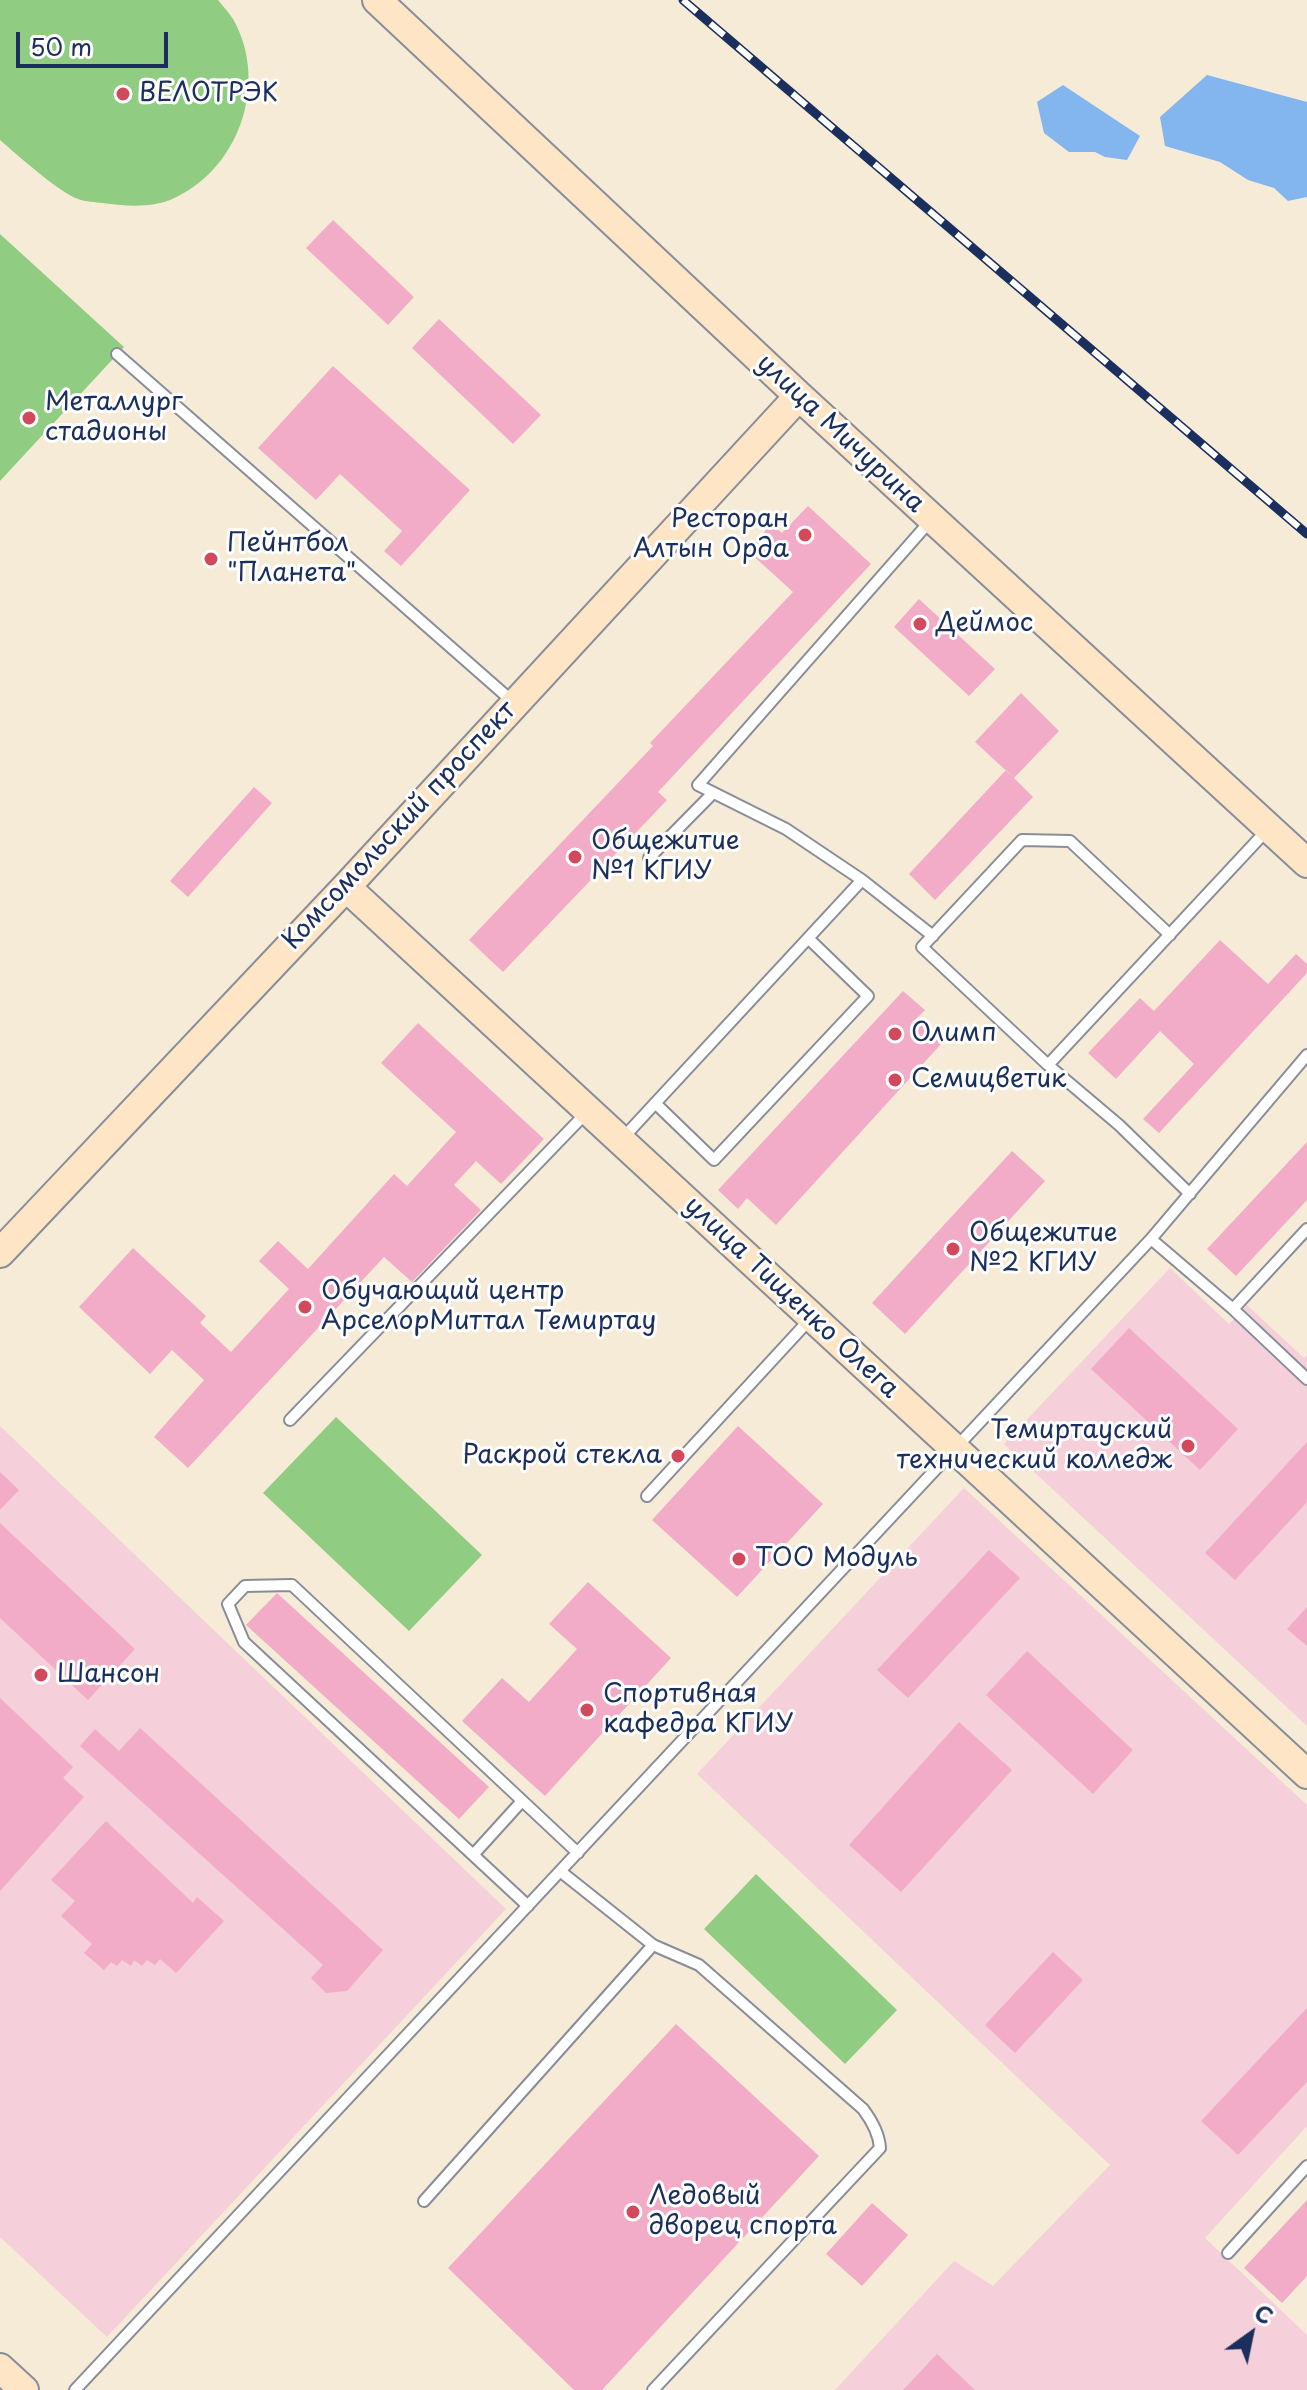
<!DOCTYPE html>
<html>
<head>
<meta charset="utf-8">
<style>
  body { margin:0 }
  #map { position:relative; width:1307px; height:2390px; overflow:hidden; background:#f6ebd7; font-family:"Playpen Sans",sans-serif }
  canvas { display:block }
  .north { position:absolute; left:1211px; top:2294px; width:80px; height:80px; -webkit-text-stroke:6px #fff; paint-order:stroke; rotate:33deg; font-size:22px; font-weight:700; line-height:32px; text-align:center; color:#1b2f5e }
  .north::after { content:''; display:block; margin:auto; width:28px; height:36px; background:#1b2f5e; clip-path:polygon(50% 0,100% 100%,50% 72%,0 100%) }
  .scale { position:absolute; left:16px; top:32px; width:152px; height:36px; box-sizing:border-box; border:4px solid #1b2f5e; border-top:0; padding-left:10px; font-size:24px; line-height:28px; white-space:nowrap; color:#1b2f5e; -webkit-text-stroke:6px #fff; paint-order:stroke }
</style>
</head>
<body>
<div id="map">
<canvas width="1307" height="2390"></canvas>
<div class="north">С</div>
<div class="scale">50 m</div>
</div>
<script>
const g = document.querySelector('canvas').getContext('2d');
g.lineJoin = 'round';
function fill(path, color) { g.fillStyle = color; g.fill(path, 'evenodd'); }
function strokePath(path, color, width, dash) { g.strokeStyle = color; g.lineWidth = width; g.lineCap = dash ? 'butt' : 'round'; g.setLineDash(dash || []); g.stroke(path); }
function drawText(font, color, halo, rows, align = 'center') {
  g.font = font + ' "Playpen Sans",sans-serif'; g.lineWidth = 6; g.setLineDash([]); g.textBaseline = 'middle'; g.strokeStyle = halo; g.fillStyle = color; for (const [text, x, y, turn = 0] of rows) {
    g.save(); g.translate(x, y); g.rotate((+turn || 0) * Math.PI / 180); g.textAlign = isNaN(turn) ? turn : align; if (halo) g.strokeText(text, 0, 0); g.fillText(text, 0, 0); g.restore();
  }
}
const built = new Path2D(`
  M 1170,1268 L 1229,1324 L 1247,1305 L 1304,1358 L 1307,1355 L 1307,1726 L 1004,1444 Z
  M 0,1426 L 506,1909 L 107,2337 L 0,2237 Z
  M 964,1488 L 1307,1805 L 1307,2126 L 1205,2238 L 1307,2335 L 1307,2390 L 835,2390 L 954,2261 L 993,2286 L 1110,2165 L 697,1774 Z`);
const green = new Path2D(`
  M 0,0 L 218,0 C 223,6 229,13 233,19 C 270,84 238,172 170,200 C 149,208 124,206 103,203 C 95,202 86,202 78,199 C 60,193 16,154 0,140 Z
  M 0,234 L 124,347 L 0,481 Z
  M 336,1417 L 482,1555 L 409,1631 L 263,1493 Z
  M 756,1874 L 897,2010 L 845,2064 L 704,1929 Z`);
const water = new Path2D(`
  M 1207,75 L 1307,102 L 1307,197 L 1288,201 L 1274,188 L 1248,180 L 1220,162 L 1165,146 L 1160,117 Z
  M 1063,85 L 1140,136 L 1127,160 L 1105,157 L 1095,152 L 1069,152 L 1044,133 L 1037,102 Z`);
const building = new Path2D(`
  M 333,220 L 414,297 L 388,325 L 306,248 Z
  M 439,319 L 541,415 L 513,444 L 412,348 Z
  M 333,366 L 470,490 L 401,566 L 384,551 L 402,531 L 340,474 L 316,500 L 258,448 Z
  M 808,506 L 871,564 L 658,792 L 667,800 L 503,972 L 469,940 L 653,746 L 650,743 L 793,592 L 748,551 L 771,524 L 782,533 Z
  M 919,599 L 995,669 L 969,696 L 894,627 Z
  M 1021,693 L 1059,731 L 1014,778 L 975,742 Z
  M 1006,770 L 1033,797 L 935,900 L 909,874 Z
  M 254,787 L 272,803 L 188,897 L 170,881 Z
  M 1220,940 L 1268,984 L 1296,954 L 1307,964 L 1307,973 L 1159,1133 L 1143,1119 L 1194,1064 L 1160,1031 L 1116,1079 L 1088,1053 L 1140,998 L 1154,1011 Z
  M 903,991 L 925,1010 L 916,1019 L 942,1043 L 776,1225 L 747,1198 L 738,1209 L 718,1190 Z
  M 418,1023 L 544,1139 L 501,1184 L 476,1161 L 454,1185 L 481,1210 L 454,1238 L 412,1282 L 384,1257 L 188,1468 L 154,1437 L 204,1380 L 172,1350 L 150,1374 L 79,1307 L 133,1248 L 206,1316 L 200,1323 L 231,1352 L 289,1289 L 259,1261 L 278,1241 L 308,1269 L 394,1174 L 407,1186 L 456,1132 L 381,1063 Z
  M 1307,1142 L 1307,1200 L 1236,1276 L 1207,1249 Z
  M 1012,1151 L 1045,1181 L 905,1334 L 872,1303 Z
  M 1129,1328 L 1238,1429 L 1200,1470 L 1091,1369 Z
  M 738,1426 L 823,1504 L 737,1597 L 652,1520 Z
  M 1307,1442 L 1307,1502 L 1235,1580 L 1205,1553 Z
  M 0,1472 L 19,1490 L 0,1510 Z
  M 0,1523 L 135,1649 L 88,1700 L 0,1618 Z
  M 989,1550 L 1020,1578 L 908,1698 L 877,1670 Z
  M 588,1582 L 671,1658 L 545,1796 L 462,1721 L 502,1678 L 529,1702 L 577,1649 L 549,1624 Z
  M 277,1593 L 489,1787 L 459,1819 L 246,1625 Z
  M 1307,1607 L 1307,1646 L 1287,1629 Z
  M 1027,1651 L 1133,1750 L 1093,1794 L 986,1695 Z
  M 0,1698 L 73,1767 L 63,1778 L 84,1797 L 0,1891 Z
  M 959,1722 L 1012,1770 L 901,1892 L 849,1845 Z
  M 140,1728 L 383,1950 L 347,1991 L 326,1993 L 311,1978 L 323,1965 L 80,1746 L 95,1729 L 119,1751 Z
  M 106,1821 L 193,1903 L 197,1897 L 224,1921 L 176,1973 L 160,1959 L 155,1965 L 147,1960 L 142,1966 L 134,1960 L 131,1966 L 122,1960 L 117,1966 L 111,1962 L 104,1970 L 84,1953 L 92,1944 L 61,1916 L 75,1901 L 51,1880 Z
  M 1053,1952 L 1083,1980 L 1015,2053 L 985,2025 Z
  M 1307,2008 L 1307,2082 L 1238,2155 L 1201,2121 Z
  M 676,2024 L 819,2156 L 602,2390 L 574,2390 L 448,2268 Z
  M 1307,2200 L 1307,2276 L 1282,2303 L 1244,2268 Z
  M 872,2203 L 908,2235 L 862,2286 L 826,2254 Z
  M 937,2354 L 975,2390 L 903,2390 Z`);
const lane = new Path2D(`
  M 117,354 L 512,701
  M 931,520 L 698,785 L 786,829 L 862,880 L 933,936
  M 649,858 L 713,793
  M 1048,1065 L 922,947 L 1022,840 L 1070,841 L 1170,935
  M 655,1103 L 714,1160 L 868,996 L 809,939
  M 622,1139 L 862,880
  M 1190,1194 L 1119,1125 L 1048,1065 L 1268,829
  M 1151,1239 L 1233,1309 L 1307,1229
  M 1233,1309 L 1307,1379
  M 290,1420 L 587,1112
  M 647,1496 L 811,1318
  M 473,1855 L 522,1801
  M 560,1871 L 653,1945 L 699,1965 L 863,2109 C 872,2121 879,2133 880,2148 L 653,2390
  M 528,1906 L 244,1642 L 228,1604 L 245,1586 L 292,1585 L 578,1853
  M 424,2201 L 653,1945
  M 1228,2253 L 1307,2166
  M 75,2390 L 1151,1239 L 1307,1055`);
const secondary = new Path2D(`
  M 377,0 L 799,396 L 1307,863
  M 346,887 L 1307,1774
  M 0,1253 L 346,887 L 799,396
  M 0,2368 L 24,2390`);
const rail = new Path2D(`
  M 683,0 L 1307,534`);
const markers = [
  [123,94,8,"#d1495b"],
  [29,418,8,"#d1495b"],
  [805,535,8,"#d1495b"],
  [211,559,8,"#d1495b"],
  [920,624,8,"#d1495b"],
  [575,857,8,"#d1495b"],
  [895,1034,8,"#d1495b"],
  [895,1080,8,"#d1495b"],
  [953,1249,8,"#d1495b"],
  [305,1307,8,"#d1495b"],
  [1188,1446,8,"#d1495b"],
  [678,1456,8,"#d1495b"],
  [739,1559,8,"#d1495b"],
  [41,1675,8,"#d1495b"],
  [587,1710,8,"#d1495b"],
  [633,2212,8,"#d1495b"]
];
const poiNames = [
  ["ВЕЛОТРЭК",139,94],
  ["Металлург",45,403],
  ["стадионы",45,433],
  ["Ресторан",789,520,"right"],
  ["Алтын Орда",789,550,"right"],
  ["Пейнтбол",227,544],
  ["\"Планета\"",227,574],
  ["Деймос",936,624],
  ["Общежитие",591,842],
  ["№1 КГИУ",591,872],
  ["Олимп",911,1034],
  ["Семицветик",911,1080],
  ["Общежитие",969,1234],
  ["№2 КГИУ",969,1264],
  ["Обучающий центр",321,1292],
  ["АрселорМиттал Темиртау",321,1322],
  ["Темиртауский",1172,1431,"right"],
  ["технический колледж",1172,1461,"right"],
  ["Раскрой стекла",662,1456,"right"],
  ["ТОО Модуль",755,1559],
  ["Шансон",57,1675],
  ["Спортивная",603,1695],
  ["кафедра КГИУ",603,1725],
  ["Ледовый",649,2197],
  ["дворец спорта",649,2227]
];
const streetNames = [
  ["улица Мичурина",840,434,43],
  ["Комсомольский проспект",400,826,-47],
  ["улица Тищенко Олега",791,1298,43]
];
fill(built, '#f5cfda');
fill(green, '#90cc81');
fill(water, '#83b5ef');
fill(building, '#f2acc8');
strokePath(lane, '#888d9a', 14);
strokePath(secondary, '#888d9a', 32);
strokePath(lane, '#fff', 10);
strokePath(secondary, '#fee5c5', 28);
strokePath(rail, '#1b2f5e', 9);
strokePath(rail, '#fff', 6, [18]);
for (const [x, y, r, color] of markers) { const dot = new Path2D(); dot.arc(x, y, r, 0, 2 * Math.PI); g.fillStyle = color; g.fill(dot); strokePath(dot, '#fff', 3); }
drawText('26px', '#1b2f5e', '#fff', poiNames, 'left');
drawText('26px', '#1b2f5e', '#fff', streetNames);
</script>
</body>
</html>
